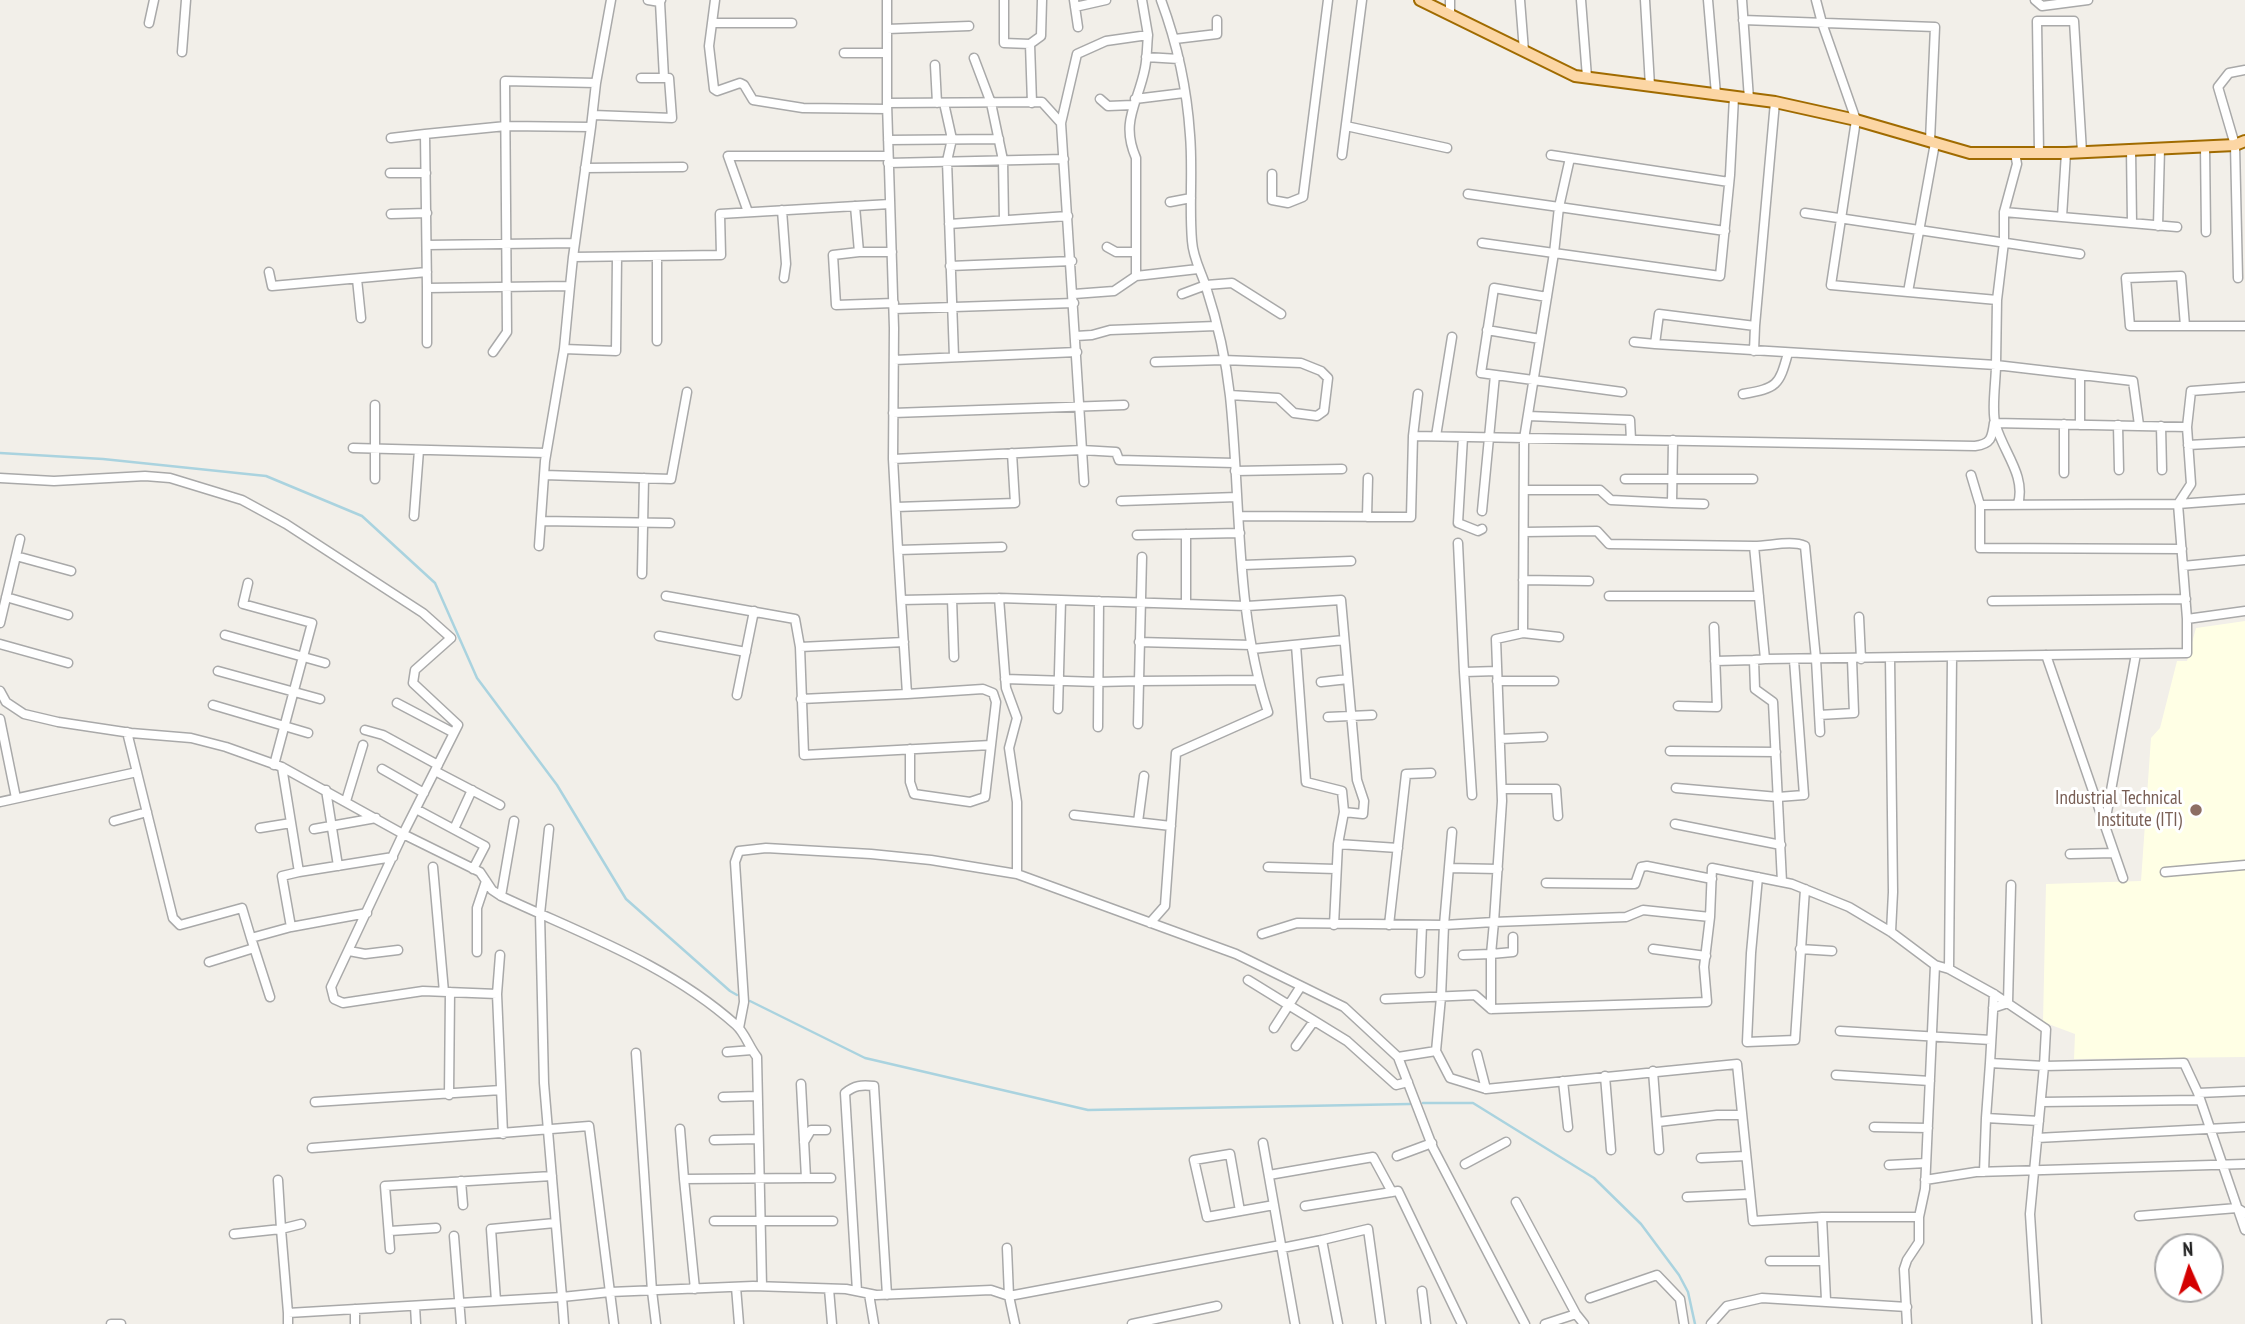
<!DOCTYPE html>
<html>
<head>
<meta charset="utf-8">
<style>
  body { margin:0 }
  #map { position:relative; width:2245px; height:1324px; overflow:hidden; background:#f2efe9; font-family:"PT Sans Narrow",sans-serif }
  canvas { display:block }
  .north { position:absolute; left:2154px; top:1233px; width:70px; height:70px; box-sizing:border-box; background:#fff; border:2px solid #a7a7a7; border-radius:50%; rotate:357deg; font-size:19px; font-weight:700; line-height:28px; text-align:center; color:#222 }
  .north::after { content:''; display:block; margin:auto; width:24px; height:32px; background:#d40000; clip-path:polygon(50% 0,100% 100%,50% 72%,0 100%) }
</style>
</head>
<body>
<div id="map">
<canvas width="2245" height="1324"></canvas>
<div class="north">N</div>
</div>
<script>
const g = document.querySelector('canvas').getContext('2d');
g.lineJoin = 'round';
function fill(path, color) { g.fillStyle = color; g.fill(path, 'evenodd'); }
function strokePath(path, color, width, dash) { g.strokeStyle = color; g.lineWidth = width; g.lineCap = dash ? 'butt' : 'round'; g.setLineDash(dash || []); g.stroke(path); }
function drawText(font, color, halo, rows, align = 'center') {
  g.font = font + ' "PT Sans Narrow",sans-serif'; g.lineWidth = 6; g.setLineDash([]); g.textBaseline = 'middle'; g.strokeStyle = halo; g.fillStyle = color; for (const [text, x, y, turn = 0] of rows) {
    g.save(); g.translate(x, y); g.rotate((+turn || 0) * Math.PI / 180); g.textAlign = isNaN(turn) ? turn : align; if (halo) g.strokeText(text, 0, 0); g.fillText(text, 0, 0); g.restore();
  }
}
const education = new Path2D(`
  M 2245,621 L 2245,1057 L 2074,1059 L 2075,1034 L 2043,1022 L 2046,884 L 2141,881 L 2151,738 L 2160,728 L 2177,661 L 2187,661 L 2196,628 Z`);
const stream = new Path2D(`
  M 0,453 L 103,459 L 266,476 L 362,516 L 435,583 L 477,678 L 557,785 L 626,899 L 730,991 L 737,995
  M 750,1001 L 865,1058 L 1088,1110 L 1410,1104
  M 1423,1103 L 1473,1103 L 1594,1178 L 1641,1224 L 1679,1275 L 1688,1292 L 1695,1324`);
const minor = new Path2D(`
  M 648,0 L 660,2 L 661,0
  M 715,0 L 709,46 L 714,89 L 717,91 L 740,83 L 744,85 L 753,100 L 803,108 L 887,109
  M 887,0 L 887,103 L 894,328 L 893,459 L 1082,450 L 1061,123 L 1077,54 L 1106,41 L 1148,35 L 1142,0
  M 1004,0 L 1004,43 L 1030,44 L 1032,103
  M 1074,0 L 1078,27
  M 1450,0 L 1450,15
  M 1520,0 L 1524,51
  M 1581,0 L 1587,77
  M 1645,0 L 1650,86
  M 1708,0 L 1716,94
  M 1742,0 L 1749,99
  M 1816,0 L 1822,23 L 1856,120 L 1831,285 L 1908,292 L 1935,143
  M 2035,0 L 2042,6 L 2088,0
  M 660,2 L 664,78
  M 1075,7 L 1106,0
  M 1743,20 L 1935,27 L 1930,141
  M 149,23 L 154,0
  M 712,23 L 792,23
  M 887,29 L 969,26
  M 1175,39 L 1217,34 L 1217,20
  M 1030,44 L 1041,36 L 1042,0
  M 182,52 L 186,0
  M 844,53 L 887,53
  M 1146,57 L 1179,59
  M 974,58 L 991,103 L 1003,160 L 1004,220
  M 935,65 L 937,103
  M 1100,99 L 1108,106 L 1133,105
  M 1135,99 L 1184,93
  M 1775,102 L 1755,326 L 1659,314 L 1655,344 L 1996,365 C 1996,381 1991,412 1996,426 C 2004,453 2026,476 2018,504
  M 887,103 L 1042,102 L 1061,123
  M 944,103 L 952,139 L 947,161 L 954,357
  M 593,115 L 672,118 L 669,78 L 641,78
  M 1346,126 L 1447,148
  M 391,138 L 425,134
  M 888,140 L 999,139
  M 2205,146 L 2206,232
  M 2131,149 L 2132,223
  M 2039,153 L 2037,21 L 2074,21 L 2082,152
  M 1342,155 L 1362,0
  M 1551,155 L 1729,182
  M 888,163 L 1064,159
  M 585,168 L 683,167
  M 390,173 L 426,173
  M 1272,174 L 1272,200 L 1288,203 L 1303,197 L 1328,0
  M 1468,194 L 1559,207 L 1570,158
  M 1170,202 L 1191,198
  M 855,206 L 859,252 L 833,255 L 836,305 L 894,303
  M 782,210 L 786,264 L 784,278
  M 748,212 L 728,156 L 888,156
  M 2004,212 L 2017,164 L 2015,153
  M 1805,213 L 2080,254
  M 391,214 L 427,213
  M 2062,217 L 2066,153
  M 949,224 L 1068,216
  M 2158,226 L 2160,148
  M 575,243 L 591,127
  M 1482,243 L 1554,253 L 1559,207 L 1725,231
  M 427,245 L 575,243 L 573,257 L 721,255 L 720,214 L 890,204
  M 1107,247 L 1116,252 L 1136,252
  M 859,252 L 892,252
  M 657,256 L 657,341
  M 573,257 L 570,286 L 427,288 L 425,134 L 506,126 L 591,127 L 596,83
  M 950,266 L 1072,261
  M 269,272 L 272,286 L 427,272
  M 1136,276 L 1136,158 C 1120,121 1138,104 1145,68 C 1147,58 1147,46 1148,35
  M 2238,278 L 2235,145 L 2218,87 L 2229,73 L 2245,70
  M 357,279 L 361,318
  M 570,286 L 564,349 L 616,351 L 617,257
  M 1908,292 L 1997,300 L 2004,242 L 2004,212 L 2177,227
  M 1074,294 L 1114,291 L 1136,276 L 1198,269
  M 1182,294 L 1206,285 L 1232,283 L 1281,314
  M 1547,297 L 1494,288 L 1481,373 L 1622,392
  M 1997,300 L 1996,365 L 2133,381 L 2139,425
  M 894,309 L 1074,303
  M 2185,326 L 2181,276 L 2126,278 L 2130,326 L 2245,326
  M 1487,330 L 1540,339
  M 1076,336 L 1092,335 L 1110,330 L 1216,326
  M 1634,342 L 1655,344
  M 427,343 L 427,288
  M 1754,351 L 1755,326
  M 493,352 L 507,332 L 505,81 L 596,83 L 611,0
  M 894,360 L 1077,352
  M 1155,362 L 1223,360 L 1301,363 L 1321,371 L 1328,378 L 1324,411 L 1317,416 L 1294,413 L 1278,398 L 1230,395
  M 2080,375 L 2080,425
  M 1743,394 C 1777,388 1779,386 1788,353
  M 893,413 L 1124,405
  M 1528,416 L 1630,420 L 1631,440
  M 2064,424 L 2064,473
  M 2118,425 L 2119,470
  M 2161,426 L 2162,470
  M 2187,427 L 2191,391 L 2245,387
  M 1413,436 L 1975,446 C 1991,444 1992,438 1994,423 L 2187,427 L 2191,484 L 2178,504 L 2187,619 L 2245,611
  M 1436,436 L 1452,337
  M 1463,437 L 1458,523 L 1478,531 L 1482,529
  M 2188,445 L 2245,442
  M 353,448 L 546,453
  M 893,459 L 898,550 L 1002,547
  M 1235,471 L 1342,469
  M 544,475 L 671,479 L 687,392
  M 1971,475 L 1980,505
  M 0,478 L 54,481 L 145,476 L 170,478 L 242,500 L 286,524 L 423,613 L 451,638 L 415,670 L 413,683 L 458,725 L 403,834 L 282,767 L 226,747 L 191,738 L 131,733 L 58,722 L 24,714 L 6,702 L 0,691
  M 375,479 L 375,405
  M 1625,479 L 1753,479
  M 1084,482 L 1082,450 L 1116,452 L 1119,460 L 1234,463
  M 1524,490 L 1600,490 L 1611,500 L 1672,503 L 1673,440
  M 1121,501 L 1237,497
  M 1672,503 L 1704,504
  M 896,507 L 1015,503 L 1012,453
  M 1482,511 L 1495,375
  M 414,516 L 419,450
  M 1239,516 L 1411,517 L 1413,436 L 1418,394
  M 1367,517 L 1368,478
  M 541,521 L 670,523
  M 1524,532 L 1597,531 L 1609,544 L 1754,546 L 1765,659 L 2187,653 L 2187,619
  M 1186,534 L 1186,604
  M 1137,535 L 1240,533
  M 1458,543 L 1464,672
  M 539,546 L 545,461 L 564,349
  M 1754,546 C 1770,546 1792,540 1805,546 L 1816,659 L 1820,732
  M 2182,549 L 1980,548 L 1980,505 L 2178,504 L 2245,499
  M 898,550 L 901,600 L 999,598 L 1247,606 L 1341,600 L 1357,780 L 1364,801 L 1363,814 L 1344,812 L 1338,844 L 1334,925
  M 16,556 L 71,571
  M 1142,557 L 1139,681 L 1257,680
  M 1243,565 L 1351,561
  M 2183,566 L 2245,560
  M 642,574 L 644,478
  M 1523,580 L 1589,581
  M 248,583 L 243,604 L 312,623 L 274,765
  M 666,596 L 795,619 L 800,647
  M 1609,596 L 1759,596
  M 6,597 L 68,615
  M 999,598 L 1006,688 L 1017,718 L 1009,748 L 1017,802 L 1017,874
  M 952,599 L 954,657
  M 901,600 L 907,694 L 983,689 L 993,693 L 996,702 L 985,797 L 970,802 L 914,794 L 910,782 L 910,749
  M 1992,601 L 2186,599
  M 1859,617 L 1861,659
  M 0,623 L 20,539
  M 1523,633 L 1559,637
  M 225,635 L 325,663
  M 659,636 L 746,652
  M 904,642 L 800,647 L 804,755 L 991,745
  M 1139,642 L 1251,645
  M 0,644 L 68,663
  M 1296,645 L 1306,782 L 1342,791 L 1344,812
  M 1252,649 L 1344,640
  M 2046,655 L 2123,878
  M 1890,658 L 1893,892 L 1891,932
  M 1765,659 L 1754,660 L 1755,689 L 1773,702 L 1782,882
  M 1715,661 L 1754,660
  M 218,671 L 320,699
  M 1005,679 L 1098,682 L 1139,681 L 1138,724
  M 1497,681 L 1554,681
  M 1321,682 L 1348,679
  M 737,695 L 754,611
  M 801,699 L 907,694
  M 397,703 L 454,733
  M 213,705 L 308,733
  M 1678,706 L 1717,707 L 1714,627
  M 1058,709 L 1061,600
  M 1819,715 L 1854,713 L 1852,659
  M 1328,717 L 1372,715
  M 0,719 L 16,798
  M 1098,727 L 1099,601
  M 365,730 L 383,735 L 438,765
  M 127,732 L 173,918 L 180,925 L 242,908 L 251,938 L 291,927
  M 1500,739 L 1543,737
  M 1670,751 L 1776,752
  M 282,767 L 299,872 L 393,857
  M 382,769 L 424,793
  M 435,771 L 500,805
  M 1676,788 L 1778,797 L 1804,795 L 1794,660
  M 1502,789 L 1556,789 L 1558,816
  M 326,790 L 338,866
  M 1472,795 L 1464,672 L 1497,671
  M 346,801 L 363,745
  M 0,802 L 137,772
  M 416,809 L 485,846 L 473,869
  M 1074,815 L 1171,826
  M 114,821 L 147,812
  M 1138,822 L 1144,776
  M 2105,823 L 2136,654
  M 1675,824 L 1781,845
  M 260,828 L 291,823
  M 314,829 L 376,818
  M 454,829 L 472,790
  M 1338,844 L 1398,848
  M 2070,854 L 2114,853
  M 433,867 L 444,992
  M 1268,867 L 1336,869
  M 1449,868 L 1498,869
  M 299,872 L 282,876 L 291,927 L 367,913
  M 2165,872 L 2245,865
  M 1758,877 L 1751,953 L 1747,1042 L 1795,1040 L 1805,889
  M 1546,883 L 1635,884 L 1641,867 L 1647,866 L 1712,879
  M 501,896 L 514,821
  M 1150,923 L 1165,906 L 1176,753 L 1268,712 C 1235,612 1241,500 1230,396 C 1226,360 1217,321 1206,287 C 1201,271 1193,258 1192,241 C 1189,206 1193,170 1190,135 C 1187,89 1177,43 1161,0
  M 1389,925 L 1406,774 L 1431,773
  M 1262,934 L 1297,923 L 1444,925 L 1452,832
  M 1513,937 L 1513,952 L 1491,954 L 1491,1009 L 1707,1002 L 1704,967 L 1710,917
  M 251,938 L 270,997
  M 1653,949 L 1706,956
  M 1800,949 L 1832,951
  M 349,951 L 365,954 L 398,950
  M 477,952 L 477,908 L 486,881
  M 1463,955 L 1491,954 L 1494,922 L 1626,917 L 1643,910 L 1710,917 L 1712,868 L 1792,884 L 1849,907 L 1891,932 L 1935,965 L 1949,969 L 1994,994 L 2046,1029 L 2044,1066 L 2184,1063 L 2198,1093 L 2245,1230
  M 209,962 L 254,948
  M 1949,969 L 1952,657
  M 1420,973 L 1422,925
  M 1248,980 L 1347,1041 L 1396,1085 L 1408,1082
  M 497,994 L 500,955
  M 1385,999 L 1475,995 L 1491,1009
  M 1993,1008 L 2008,1003 L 2011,885
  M 739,1028 L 744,1002 L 735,862 L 739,851 L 766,848 L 871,854 L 931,860 L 1017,874 L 1236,954 L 1344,1007 L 1398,1057 L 1436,1051 L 1441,997 L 1444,925 L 1494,922 L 1502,801 L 1496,639 L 1523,633 L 1524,439 L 1554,253 L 1720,276 L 1730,175 L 1734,97
  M 1274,1028 L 1301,986
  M 1840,1031 L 1991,1040
  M 1296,1046 L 1314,1021
  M 1436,1051 L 1450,1078 L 1486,1089 L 1737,1064 L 1753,1221 L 1822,1217 L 1919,1217
  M 727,1052 L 752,1050
  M 636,1053 L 652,1291 L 656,1324
  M 1477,1054 L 1486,1089
  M 1398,1057 L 1433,1148 L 1525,1324
  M 1990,1063 L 1994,994
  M 1653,1071 L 1659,1150
  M 1836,1075 L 1930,1081
  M 1605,1076 L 1611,1150
  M 1563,1081 L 1568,1127
  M 2198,1093 L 2245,1091
  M 449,1095 L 450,992
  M 723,1097 L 757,1096
  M 315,1102 L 501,1090
  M 2041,1102 L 2200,1100
  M 1658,1122 L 1717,1115 L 1742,1115
  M 1874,1127 L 1928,1128
  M 680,1129 L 684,1179
  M 503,1134 L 497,994 L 423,991 L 343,1003 L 334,999 L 331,987 L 403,834 L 480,872 L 492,890 L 501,896 C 582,934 668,964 736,1025 C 745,1033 749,1047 757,1057 L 762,1286
  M 2037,1138 L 2245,1127
  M 714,1140 L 758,1139
  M 804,1142 L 811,1130 L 826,1130
  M 1263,1143 L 1295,1324
  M 312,1148 L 589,1126 L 614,1324
  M 1397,1156 L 1432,1143
  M 1701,1158 L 1746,1156
  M 1465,1164 L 1506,1142
  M 1889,1165 L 1926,1163
  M 1984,1172 L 1986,1118
  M 1269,1175 L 1373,1157 L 1392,1192
  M 806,1178 L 831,1178
  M 278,1180 L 281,1229 L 301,1224
  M 1925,1180 L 1976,1172 L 2245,1164
  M 461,1181 L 463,1205
  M 1687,1197 L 1750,1194
  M 1516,1202 L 1576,1314 L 1584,1324
  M 1305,1206 L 1398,1191 L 1462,1324
  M 1240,1211 L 1230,1154 L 1194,1160 L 1207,1217 L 1274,1205
  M 2139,1216 L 2237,1208 L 2245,1213
  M 1822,1217 L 1826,1300
  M 714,1221 L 833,1221
  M 390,1231 L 436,1228
  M 234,1234 L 281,1229 L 288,1313 L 562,1297 L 544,1083 L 540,914 L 549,829
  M 454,1236 L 461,1324
  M 1322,1240 L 1368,1229 L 1381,1324
  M 1007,1248 L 1009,1296 L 1281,1245
  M 1282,1248 L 1322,1240 L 1338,1324
  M 390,1249 L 385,1186 L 552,1176
  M 1770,1261 L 1824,1261
  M 736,1287 L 739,1324
  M 695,1289 L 684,1179 L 806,1178 L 801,1084
  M 829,1289 L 832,1324
  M 857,1291 L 845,1093 C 855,1085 861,1085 874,1086 L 887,1295
  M 1422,1291 L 1426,1324
  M 869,1294 L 874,1324
  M 1590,1298 L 1657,1275 L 1680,1299 L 1684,1324
  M 496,1301 L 491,1229 L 555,1223
  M 415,1306 L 416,1324
  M 355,1309 L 355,1324
  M 288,1313 L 288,1324
  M 111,1324 L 121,1324
  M 564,1324 L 562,1297 L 610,1292 L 753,1286 L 846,1289 L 876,1295 L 991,1290 L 1009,1296 L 1015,1324
  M 1132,1324 L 1217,1306
  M 1545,1324 L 1576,1314
  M 1711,1324 L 1727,1306 L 1762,1298 L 1907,1307
  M 1907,1324 L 1904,1269 L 1907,1260 L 1919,1242 L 1919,1217 L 1925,1189 L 1935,965
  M 2037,1324 L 2030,1214 L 2044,1066 L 1990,1063 L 1986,1118 L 2039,1121`);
const major = new Path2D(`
  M 1420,0 L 1575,76 L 1775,102 L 1856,120 L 1970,153 L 2066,153 L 2235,145 L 2245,141`);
const markers = [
  [2196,810,7,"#8d6e63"]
];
const educationNames = [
  ["Industrial Technical",2182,799],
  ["Institute (ITI)",2182,821]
];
fill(education, '#ffffe5');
strokePath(stream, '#aad3df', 2.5);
strokePath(minor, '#a9a9a9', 11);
strokePath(major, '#a06b00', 14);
strokePath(minor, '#fff', 8);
strokePath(major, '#fcd6a4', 10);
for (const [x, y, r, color] of markers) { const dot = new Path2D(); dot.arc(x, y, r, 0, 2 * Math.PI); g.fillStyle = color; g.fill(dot); strokePath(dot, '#fff', 2.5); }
drawText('19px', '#785e54', '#fff', educationNames, 'right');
</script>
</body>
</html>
